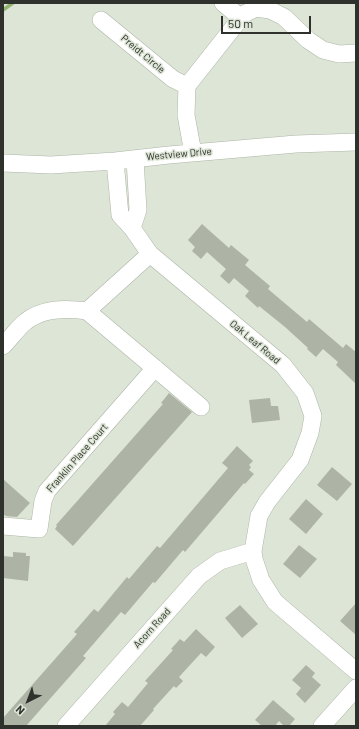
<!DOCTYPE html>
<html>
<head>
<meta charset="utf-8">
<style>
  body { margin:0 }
  #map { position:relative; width:359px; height:729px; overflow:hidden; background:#dde5d6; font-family:Barlow,sans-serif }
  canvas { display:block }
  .frame { position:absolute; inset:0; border:4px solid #2e312c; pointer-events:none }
  .north { position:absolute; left:8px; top:681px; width:40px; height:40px; -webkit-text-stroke:3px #dde5d6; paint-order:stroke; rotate:222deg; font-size:11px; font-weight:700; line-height:16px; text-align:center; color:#2e312c }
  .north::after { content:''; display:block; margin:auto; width:14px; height:18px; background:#2e312c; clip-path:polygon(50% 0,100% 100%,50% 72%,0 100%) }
  .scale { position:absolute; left:221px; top:16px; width:90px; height:18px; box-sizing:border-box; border:2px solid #2e312c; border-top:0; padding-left:5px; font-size:12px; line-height:14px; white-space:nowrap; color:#2e312c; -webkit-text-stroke:3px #dde5d6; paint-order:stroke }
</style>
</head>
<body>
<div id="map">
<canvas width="359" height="729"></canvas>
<div class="frame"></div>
<div class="north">N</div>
<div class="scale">50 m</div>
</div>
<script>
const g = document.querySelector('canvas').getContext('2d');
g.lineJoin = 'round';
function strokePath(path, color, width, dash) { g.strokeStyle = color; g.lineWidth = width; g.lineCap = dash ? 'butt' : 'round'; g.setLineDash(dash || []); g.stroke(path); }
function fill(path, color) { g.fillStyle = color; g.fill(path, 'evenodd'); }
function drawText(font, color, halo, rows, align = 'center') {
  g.font = font + ' Barlow,sans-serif'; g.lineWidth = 3; g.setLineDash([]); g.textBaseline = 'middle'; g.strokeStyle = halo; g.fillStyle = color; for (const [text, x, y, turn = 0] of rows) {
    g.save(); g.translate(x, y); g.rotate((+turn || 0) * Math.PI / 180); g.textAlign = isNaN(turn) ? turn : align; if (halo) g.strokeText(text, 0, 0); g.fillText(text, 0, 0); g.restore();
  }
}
const stream = new Path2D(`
  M 3,10 L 13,3`);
const building = new Path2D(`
  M 202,224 L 229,248 L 231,245 L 249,260 L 245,265 L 270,286 L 268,289 L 307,322 L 309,319 L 343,348 L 346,344 L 356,352 L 356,384 L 336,365 L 338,362 L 323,349 L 316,357 L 307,349 L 308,348 L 285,327 L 259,306 L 258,308 L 245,296 L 249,291 L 234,278 L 229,284 L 220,276 L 226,269 L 207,252 L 201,259 L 192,251 L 195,247 L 188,240 Z
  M 169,393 L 192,412 L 73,546 L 55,529 L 57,526 L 56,525 L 163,404 L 161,403 Z
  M 270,398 L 271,406 L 278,406 L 280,420 L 252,423 L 249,400 Z
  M 237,446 L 253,461 L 249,465 L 251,467 L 249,470 L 254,474 L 245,484 L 244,483 L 185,552 L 183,550 L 155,583 L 153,582 L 125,615 L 121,612 L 83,656 L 86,658 L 26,726 L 3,726 L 3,718 L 77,634 L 74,632 L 94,609 L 98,612 L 127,577 L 129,579 L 157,546 L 160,548 L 228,468 L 222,463 Z
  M 332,467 L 352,484 L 337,501 L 317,485 Z
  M 3,479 L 30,503 L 17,517 L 6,516 L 3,514 Z
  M 306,499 L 323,514 L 306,534 L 289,519 Z
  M 299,545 L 317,559 L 300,578 L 283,564 Z
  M 13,552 L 26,553 L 26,556 L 30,556 L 28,581 L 3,578 L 3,556 L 13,557 Z
  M 356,603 L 356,635 L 340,621 Z
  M 240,605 L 258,624 L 242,638 L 225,618 Z
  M 196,629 L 215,647 L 206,657 L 201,653 L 179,677 L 183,681 L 176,688 L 174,686 L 153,709 L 154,710 L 140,726 L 105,726 L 115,714 L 113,712 L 122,702 L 128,707 L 148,683 L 145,681 L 173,650 L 171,649 L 180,639 L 184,642 Z
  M 306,665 L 315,673 L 312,677 L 321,685 L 305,703 L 296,694 L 301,688 L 292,680 Z
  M 273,700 L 295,719 L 289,726 L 284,726 L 279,721 L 275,726 L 262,726 L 255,720 Z`);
const minor = new Path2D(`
  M 223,3 L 241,18
  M 101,20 L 173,79 L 187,86 L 244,14 L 256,8 L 270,10 L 284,17 L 308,40 L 323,50 L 339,54 L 356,53
  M 187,86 L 186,115 L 193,153
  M 115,161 L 120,215 L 132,228 L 150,254 L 283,365 L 305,393 L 313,416 L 310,433 L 300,460 L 267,502 L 259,516 L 253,551 L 254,559 L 261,580 L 275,602 L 356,671
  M 3,163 L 51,165 L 115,161 L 169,155 L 296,144 L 356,142
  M 132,228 L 138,210 L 135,159
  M 87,311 L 201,407
  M 3,346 C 10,339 16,330 24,323 C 41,308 65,308 87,311 L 150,254
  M 3,526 L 39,529 L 43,501 L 47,491 L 155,368
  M 66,726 L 199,576 L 220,561 L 253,551
  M 322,726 L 356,688`);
const streetNames = [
  ["Preidt Circle",143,54,40],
  ["Westview Drive",179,154,-5],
  ["Oak Leaf Road",255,342,40],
  ["Franklin Place Court",77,458,-49],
  ["Acorn Road",152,628,-48]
];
strokePath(stream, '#92b470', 3.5);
fill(building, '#adb4a6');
strokePath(minor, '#adb5a7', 18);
strokePath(minor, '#fff', 17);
drawText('10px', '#2e312c', '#dde5d6', streetNames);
</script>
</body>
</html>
